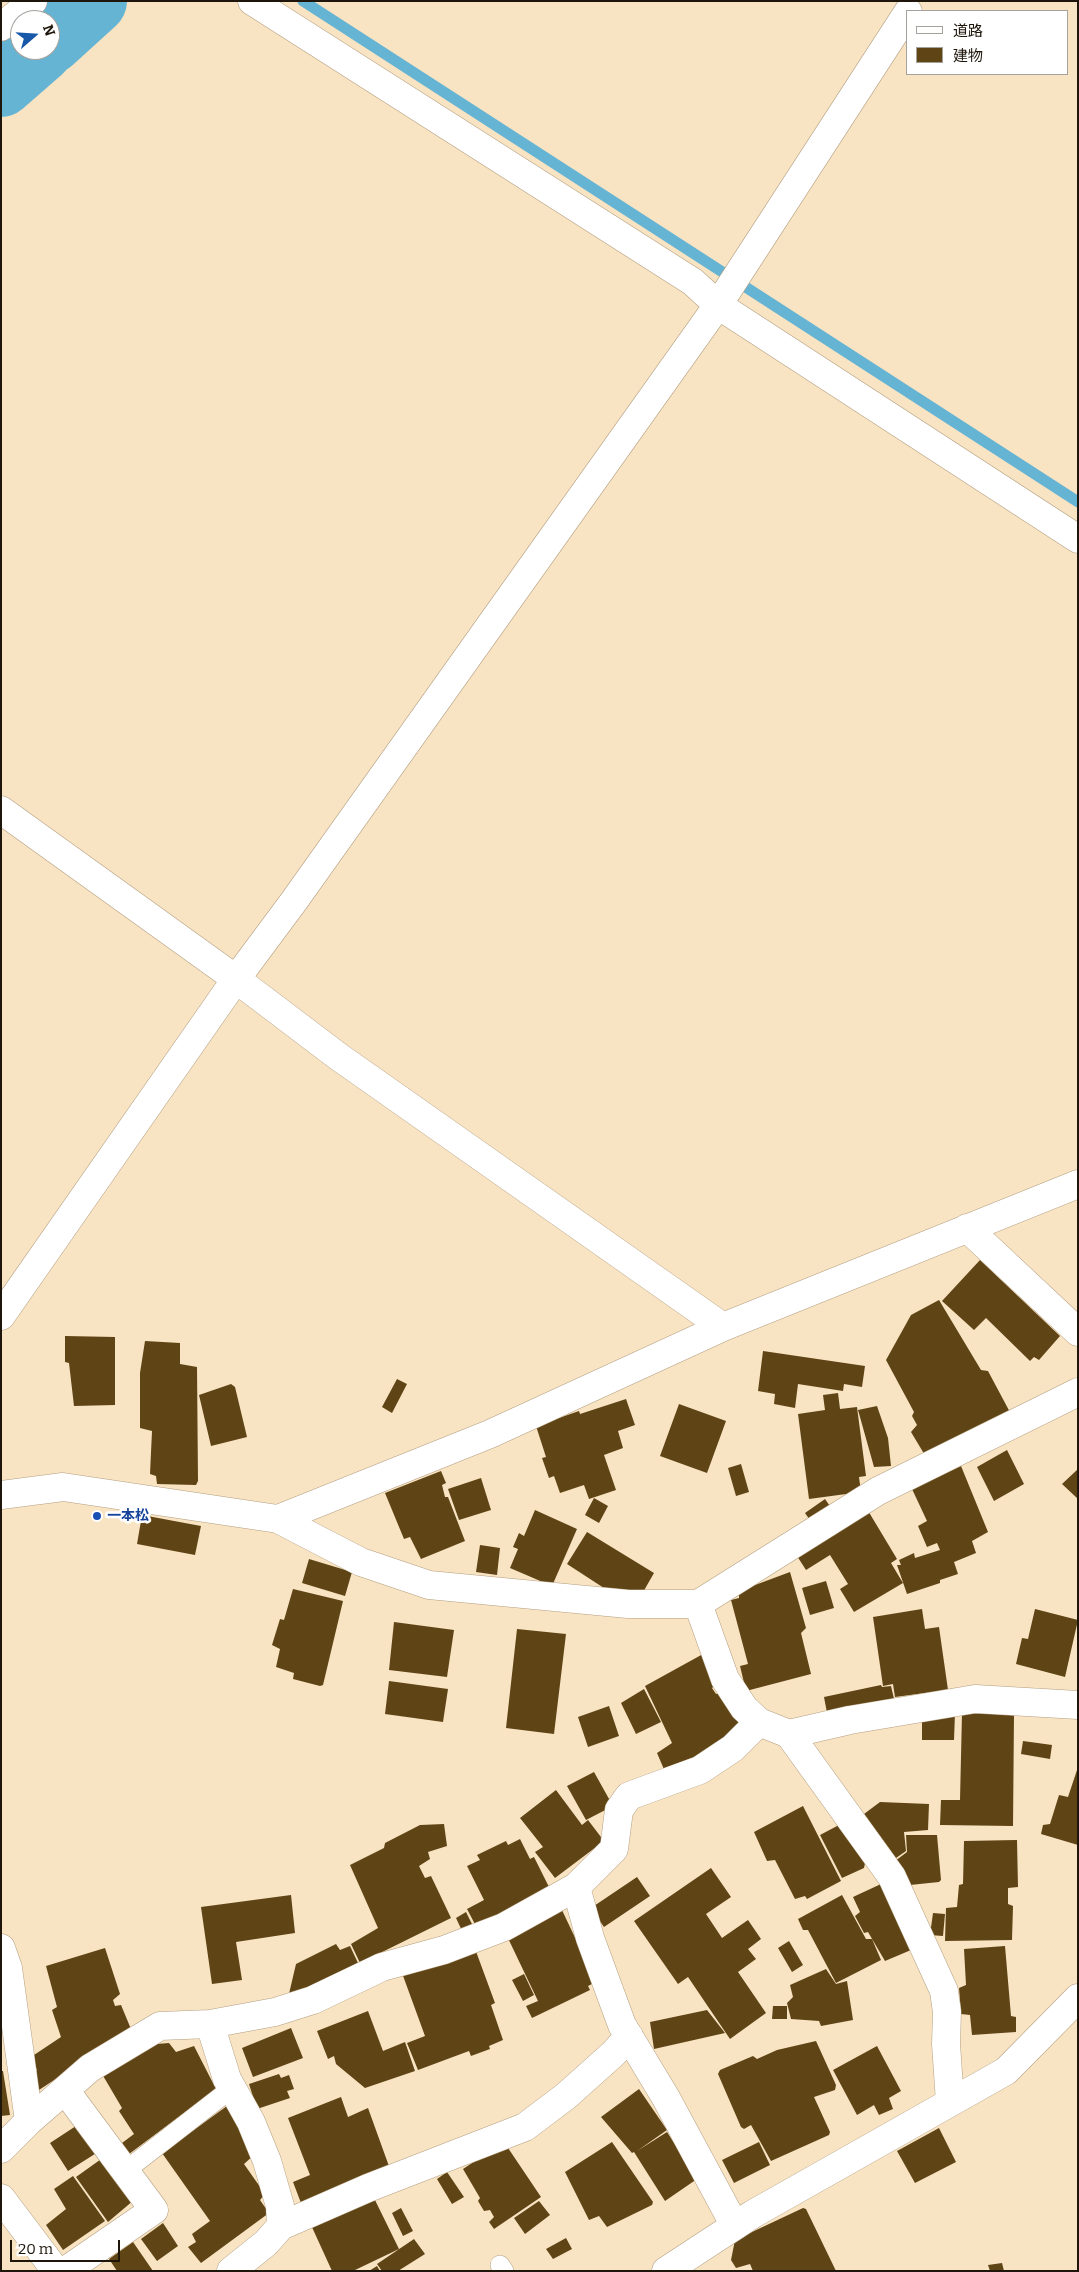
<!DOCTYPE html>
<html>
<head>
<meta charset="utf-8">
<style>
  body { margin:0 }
  #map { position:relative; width:1079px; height:2272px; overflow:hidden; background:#f8e3c3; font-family:Bitter,"Noto Sans JP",serif }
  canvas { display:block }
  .frame { position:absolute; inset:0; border:2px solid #1e160b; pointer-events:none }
  .legend { position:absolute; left:906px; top:10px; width:162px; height:65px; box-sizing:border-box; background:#fff; border:1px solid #a5a29d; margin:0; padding:6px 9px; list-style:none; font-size:15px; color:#1e160b }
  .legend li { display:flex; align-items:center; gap:10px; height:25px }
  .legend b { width:25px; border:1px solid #a5a29d }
  .north { position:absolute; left:10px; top:10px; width:50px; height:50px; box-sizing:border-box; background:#fff; border:1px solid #a5a29d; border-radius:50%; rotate:71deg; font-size:14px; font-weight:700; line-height:20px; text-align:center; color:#1e160b }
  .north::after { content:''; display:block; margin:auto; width:18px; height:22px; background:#1858a9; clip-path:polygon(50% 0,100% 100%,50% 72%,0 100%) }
  .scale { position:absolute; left:10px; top:2240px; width:110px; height:22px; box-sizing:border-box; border:2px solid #1e160b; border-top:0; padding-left:6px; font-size:15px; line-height:18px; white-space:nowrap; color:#1e160b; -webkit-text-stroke:4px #fff; paint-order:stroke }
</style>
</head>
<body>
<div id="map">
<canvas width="1079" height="2272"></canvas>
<div class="frame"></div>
<ul class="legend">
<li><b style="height:6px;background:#fff"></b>道路</li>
<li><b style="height:14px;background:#5f4415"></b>建物</li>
</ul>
<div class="north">N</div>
<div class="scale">20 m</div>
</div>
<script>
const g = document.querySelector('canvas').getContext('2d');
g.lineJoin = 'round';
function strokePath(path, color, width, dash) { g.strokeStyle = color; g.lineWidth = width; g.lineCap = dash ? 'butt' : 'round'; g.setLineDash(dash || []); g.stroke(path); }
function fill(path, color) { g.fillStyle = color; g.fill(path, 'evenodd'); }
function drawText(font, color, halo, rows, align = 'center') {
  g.font = font + ' Bitter,"Noto Sans JP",serif'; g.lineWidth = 5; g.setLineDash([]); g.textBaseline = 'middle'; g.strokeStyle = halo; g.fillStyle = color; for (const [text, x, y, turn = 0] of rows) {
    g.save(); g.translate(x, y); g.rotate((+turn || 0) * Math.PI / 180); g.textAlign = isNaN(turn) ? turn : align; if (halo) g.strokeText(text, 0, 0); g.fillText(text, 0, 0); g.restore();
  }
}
const stream = new Path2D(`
  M 303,1 L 1078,502`);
const river = new Path2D(`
  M 50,41 L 94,1
  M 1,84 L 40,50`);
const building = new Path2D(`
  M 980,1260 L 1060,1336 L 1039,1360 L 1034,1357 L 1030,1361 L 986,1318 L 974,1330 L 942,1301 Z
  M 939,1300 L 981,1370 L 988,1371 L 1012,1416 L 926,1457 L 911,1432 L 917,1425 L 912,1416 L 914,1412 L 886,1360 L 911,1315 Z
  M 65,1336 L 115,1337 L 115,1405 L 74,1406 L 69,1363 L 65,1362 Z
  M 145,1341 L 180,1343 L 180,1364 L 197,1367 L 198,1481 L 196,1485 L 157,1484 L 156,1476 L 150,1474 L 152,1431 L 140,1428 L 140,1373 Z
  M 763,1351 L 865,1366 L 862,1387 L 844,1384 L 843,1391 L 798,1384 L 795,1408 L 774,1404 L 775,1394 L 758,1391 Z
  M 397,1379 L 407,1384 L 392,1413 L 382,1407 Z
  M 231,1384 L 235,1387 L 247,1437 L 211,1446 L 199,1395 Z
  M 838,1393 L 840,1409 L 857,1407 L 866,1476 L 859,1477 L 861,1492 L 809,1499 L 798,1414 L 825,1410 L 823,1395 Z
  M 626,1399 L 635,1425 L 618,1431 L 623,1448 L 604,1455 L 616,1490 L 589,1499 L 584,1485 L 560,1493 L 554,1476 L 549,1478 L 542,1458 L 546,1457 L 536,1426 L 579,1411 L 580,1414 Z
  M 679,1404 L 726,1421 L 707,1473 L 660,1456 Z
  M 877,1406 L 888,1438 L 891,1466 L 874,1467 L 858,1410 Z
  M 1007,1450 L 1024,1484 L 994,1501 L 977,1467 Z
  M 741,1464 L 749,1492 L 736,1496 L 728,1468 Z
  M 961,1466 L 988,1532 L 972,1541 L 976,1553 L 954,1562 L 958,1574 L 940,1580 L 940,1583 L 907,1594 L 897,1565 L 901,1565 L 899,1560 L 914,1553 L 915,1558 L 940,1550 L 937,1543 L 927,1547 L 918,1526 L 927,1521 L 912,1489 Z
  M 1078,1469 L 1078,1499 L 1062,1484 Z
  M 441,1471 L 446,1483 L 442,1485 L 445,1497 L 448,1497 L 465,1541 L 421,1559 L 410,1537 L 404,1539 L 385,1493 Z
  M 481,1478 L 491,1510 L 459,1520 L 448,1489 Z
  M 594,1498 L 608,1506 L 599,1523 L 585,1515 Z
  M 825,1499 L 832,1509 L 812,1523 L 805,1513 Z
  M 867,1509 L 897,1559 L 891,1563 L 903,1583 L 854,1612 L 840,1589 L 848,1584 L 830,1555 L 806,1570 L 797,1556 Z
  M 535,1510 L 577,1529 L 552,1586 L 510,1568 L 518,1549 L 513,1547 L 519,1533 L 524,1536 Z
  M 142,1515 L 201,1526 L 195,1555 L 137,1544 Z
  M 587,1532 L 654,1573 L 642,1594 L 607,1590 L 567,1564 Z
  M 480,1545 L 500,1548 L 497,1575 L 476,1572 Z
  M 309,1559 L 352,1572 L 345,1596 L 302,1583 Z
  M 790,1572 L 806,1628 L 801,1633 L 811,1674 L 746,1691 L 740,1666 L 748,1664 L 731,1600 L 739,1598 L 739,1591 Z
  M 826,1581 L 834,1608 L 810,1615 L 802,1588 Z
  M 293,1589 L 343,1601 L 323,1685 L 320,1686 L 293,1679 L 294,1673 L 276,1667 L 280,1649 L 272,1645 L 280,1619 L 284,1620 Z
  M 922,1609 L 925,1629 L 939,1627 L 948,1690 L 895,1697 L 893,1684 L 883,1686 L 873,1617 Z
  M 1035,1609 L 1078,1620 L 1065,1677 L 1016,1664 L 1022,1638 L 1028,1639 Z
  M 394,1622 L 454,1630 L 447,1677 L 389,1670 Z
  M 517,1629 L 566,1634 L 554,1734 L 506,1728 Z
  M 703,1654 L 718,1682 L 712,1688 L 716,1694 L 725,1692 L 744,1726 L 738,1735 L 666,1774 L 657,1753 L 672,1743 L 645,1686 Z
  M 389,1681 L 448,1689 L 443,1722 L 385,1714 Z
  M 881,1685 L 882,1687 L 891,1686 L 895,1703 L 828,1718 L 824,1697 Z
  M 644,1689 L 661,1722 L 636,1734 L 621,1703 Z
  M 609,1706 L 619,1736 L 588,1747 L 578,1717 Z
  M 922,1713 L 955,1713 L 954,1740 L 922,1740 Z
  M 962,1713 L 1014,1714 L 1013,1826 L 940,1825 L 941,1800 L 960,1800 Z
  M 1023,1741 L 1052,1745 L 1050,1759 L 1021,1754 Z
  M 1078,1767 L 1078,1845 L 1041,1834 L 1043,1825 L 1050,1824 L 1059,1795 L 1068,1797 Z
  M 594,1772 L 613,1806 L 586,1820 L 567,1786 Z
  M 556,1790 L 582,1825 L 588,1820 L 604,1841 L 555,1878 L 535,1852 L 543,1847 L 520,1818 Z
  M 880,1802 L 929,1804 L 928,1830 L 904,1832 L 906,1851 L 896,1858 L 864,1814 Z
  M 803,1806 L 841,1881 L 807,1899 L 805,1896 L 795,1899 L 775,1860 L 767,1861 L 754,1832 Z
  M 444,1824 L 447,1846 L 428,1852 L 430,1859 L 419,1866 L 425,1878 L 431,1876 L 451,1918 L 360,1963 L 351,1944 L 378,1928 L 350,1865 L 384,1848 L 385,1843 L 420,1825 Z
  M 839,1825 L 866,1858 L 864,1868 L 842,1878 L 820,1835 Z
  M 906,1835 L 937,1835 L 941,1880 L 939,1882 L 910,1885 L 895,1861 L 907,1852 Z
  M 520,1839 L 530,1859 L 534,1857 L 552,1893 L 478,1930 L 467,1909 L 484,1900 L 467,1866 L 480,1860 L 477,1855 L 506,1841 L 508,1845 Z
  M 1017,1840 L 1018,1887 L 1008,1888 L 1008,1904 L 1013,1906 L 1012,1940 L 945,1941 L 946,1908 L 957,1907 L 959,1885 L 963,1884 L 964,1841 Z
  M 711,1868 L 731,1897 L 706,1914 L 722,1938 L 748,1920 L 761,1939 L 748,1949 L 756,1959 L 738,1972 L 766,2013 L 730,2039 L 688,1977 L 678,1984 L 634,1921 Z
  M 637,1877 L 650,1896 L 604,1927 L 591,1908 Z
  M 881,1884 L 911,1950 L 885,1961 L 868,1932 L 864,1933 L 855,1916 L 860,1912 L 853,1897 Z
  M 291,1895 L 295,1933 L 236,1942 L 242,1980 L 212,1984 L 201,1907 Z
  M 842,1895 L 866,1939 L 872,1939 L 881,1960 L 836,1983 L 808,1930 L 803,1930 L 798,1919 Z
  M 561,1908 L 596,1982 L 588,1986 L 590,1990 L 532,2018 L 526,2006 L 538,2001 L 506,1934 Z
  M 466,1912 L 475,1930 L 464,1935 L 456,1918 Z
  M 933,1913 L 945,1914 L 943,1936 L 930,1935 Z
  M 789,1941 L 803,1965 L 792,1972 L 778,1948 Z
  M 336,1944 L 340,1950 L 350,1946 L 358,1963 L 288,1998 L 296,1964 Z
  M 474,1946 L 495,2003 L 491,2005 L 503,2040 L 489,2046 L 490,2049 L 471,2056 L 469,2051 L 418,2070 L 407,2043 L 425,2036 L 402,1973 Z
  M 1005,1946 L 1011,2016 L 1016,2017 L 1016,2032 L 972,2035 L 970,2015 L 961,2014 L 959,1988 L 966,1985 L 964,1949 Z
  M 105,1948 L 120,1994 L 113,2000 L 115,2006 L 121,2005 L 131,2029 L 39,2090 L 31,2075 L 37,2070 L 31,2057 L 61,2037 L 52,2010 L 57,2007 L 46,1966 Z
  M 826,1969 L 836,1984 L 847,1981 L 853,2020 L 821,2026 L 819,2021 L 791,2019 L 787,2003 L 793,1997 L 790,1985 Z
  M 524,1974 L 534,1995 L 523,2001 L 512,1980 Z
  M 773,2006 L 787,2006 L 787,2019 L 772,2019 Z
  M 707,2010 L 725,2033 L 654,2049 L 650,2022 Z
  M 368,2011 L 383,2051 L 405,2042 L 415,2071 L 365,2088 L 336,2064 L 334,2056 L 328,2059 L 317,2031 Z
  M 291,2028 L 303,2058 L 253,2077 L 242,2048 Z
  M 816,2041 L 836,2085 L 835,2090 L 814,2097 L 830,2132 L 829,2135 L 771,2161 L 751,2125 L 744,2129 L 741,2127 L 718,2074 L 720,2070 L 753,2056 L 757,2059 L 777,2050 Z
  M 169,2043 L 176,2052 L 194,2046 L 216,2089 L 129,2154 L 122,2143 L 134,2134 L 119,2111 L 122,2108 L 102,2074 L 157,2044 Z
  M 877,2046 L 901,2091 L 889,2098 L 893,2109 L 879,2115 L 874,2105 L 857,2115 L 833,2070 Z
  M 1,2071 L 3,2071 L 10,2115 L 1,2116 Z
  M 279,2074 L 281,2078 L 289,2075 L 294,2089 L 287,2091 L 290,2098 L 257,2109 L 249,2084 Z
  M 639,2089 L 667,2130 L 637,2151 L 667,2132 L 697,2179 L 665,2201 L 634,2152 L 632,2153 L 601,2117 Z
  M 341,2097 L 348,2117 L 368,2108 L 390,2169 L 301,2203 L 293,2182 L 310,2175 L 288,2118 Z
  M 227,2106 L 254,2155 L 244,2164 L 265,2194 L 260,2200 L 269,2213 L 201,2263 L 188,2247 L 196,2242 L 192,2234 L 210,2221 L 162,2153 Z
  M 79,2124 L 98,2152 L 68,2171 L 50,2143 Z
  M 939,2128 L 956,2162 L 915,2183 L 897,2151 Z
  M 504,2142 L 541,2197 L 494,2229 L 489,2222 L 494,2217 L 490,2210 L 484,2211 L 478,2201 L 480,2198 L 463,2169 Z
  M 612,2142 L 653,2202 L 652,2205 L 607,2227 L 599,2216 L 589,2220 L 565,2172 Z
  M 759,2142 L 770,2165 L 734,2183 L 722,2160 Z
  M 104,2157 L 134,2200 L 108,2222 L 76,2177 Z
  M 447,2172 L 464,2197 L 452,2204 L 437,2179 Z
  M 73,2176 L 105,2221 L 63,2250 L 46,2225 L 66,2209 L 54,2189 Z
  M 373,2196 L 399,2249 L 353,2271 L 332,2271 L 311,2225 Z
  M 539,2201 L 550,2215 L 525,2234 L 514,2218 Z
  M 401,2208 L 413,2231 L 403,2236 L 392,2213 Z
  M 803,2208 L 806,2209 L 836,2271 L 753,2271 L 750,2264 L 736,2268 L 731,2260 L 735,2240 Z
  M 163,2223 L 178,2246 L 157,2261 L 141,2239 Z
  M 566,2238 L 572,2249 L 553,2259 L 546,2249 Z
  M 414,2239 L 425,2254 L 398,2271 L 382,2271 L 377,2264 Z
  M 133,2242 L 153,2271 L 117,2271 L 109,2259 Z
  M 1002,2263 L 1004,2271 L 990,2271 L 988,2265 Z
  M 377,2266 L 380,2271 L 369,2271 Z`);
const lane = new Path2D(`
  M 125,2171 L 232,2088
  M 500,2265 L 504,2271`);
const street = new Path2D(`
  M 252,1 L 693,282 L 718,305 L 1078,539
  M 1,27 L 33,1
  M 1,810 L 236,979 L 339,1057 L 723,1327
  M 967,1228 L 1078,1332
  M 1,1316 L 236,979 L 294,901 L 718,305 L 908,12
  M 1,1495 L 63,1487 L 278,1519 L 490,1434 L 723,1327 L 1078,1184
  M 278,1519 L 361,1562 L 429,1585 L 628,1604 L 698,1604 L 878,1491 L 1078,1392
  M 698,1604 L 725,1679 L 744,1708 L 759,1722 L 789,1734 L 892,1877 L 944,1991 L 947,2012 L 946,2044 L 950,2102
  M 789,1734 L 850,1720 L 975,1699 L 1078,1705
  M 576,1887 L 590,1938 L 622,2025 L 666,2098 L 735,2226
  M 1,1948 L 8,1968 L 29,2121
  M 210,2024 L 227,2079 L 251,2122 L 267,2161 L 280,2206 L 281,2226 L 266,2243 L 231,2271
  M 65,2090 L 154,2210 L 65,2271
  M 1,2149 L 29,2121 L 90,2068 L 160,2026 L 210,2024 L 275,2012 L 313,2000 L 382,1967 L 444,1950 L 504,1927 L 576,1887 L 614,1849 L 619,1810 L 629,1796 L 700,1770 L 733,1748 L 759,1722
  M 1,2198 L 56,2271
  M 281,2226 L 368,2188 L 525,2127 L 566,2096 L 614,2053 L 629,2036
  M 666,2271 L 753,2214 L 1006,2071 L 1078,1998`);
const markers = [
  [97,1516,5,"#1a4fb4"]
];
const transitNames = [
  ["一本松",107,1516]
];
strokePath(stream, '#65b4d4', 11);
strokePath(river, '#65b4d4', 66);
fill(building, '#5f4415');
strokePath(lane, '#b39f81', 20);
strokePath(street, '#b39f81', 29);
strokePath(lane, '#fff', 19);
strokePath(street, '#fff', 28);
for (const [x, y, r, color] of markers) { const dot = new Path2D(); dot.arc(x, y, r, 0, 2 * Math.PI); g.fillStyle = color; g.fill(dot); strokePath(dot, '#fff', 2); }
drawText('bold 14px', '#164399', '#fff', transitNames, 'left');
</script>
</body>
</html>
